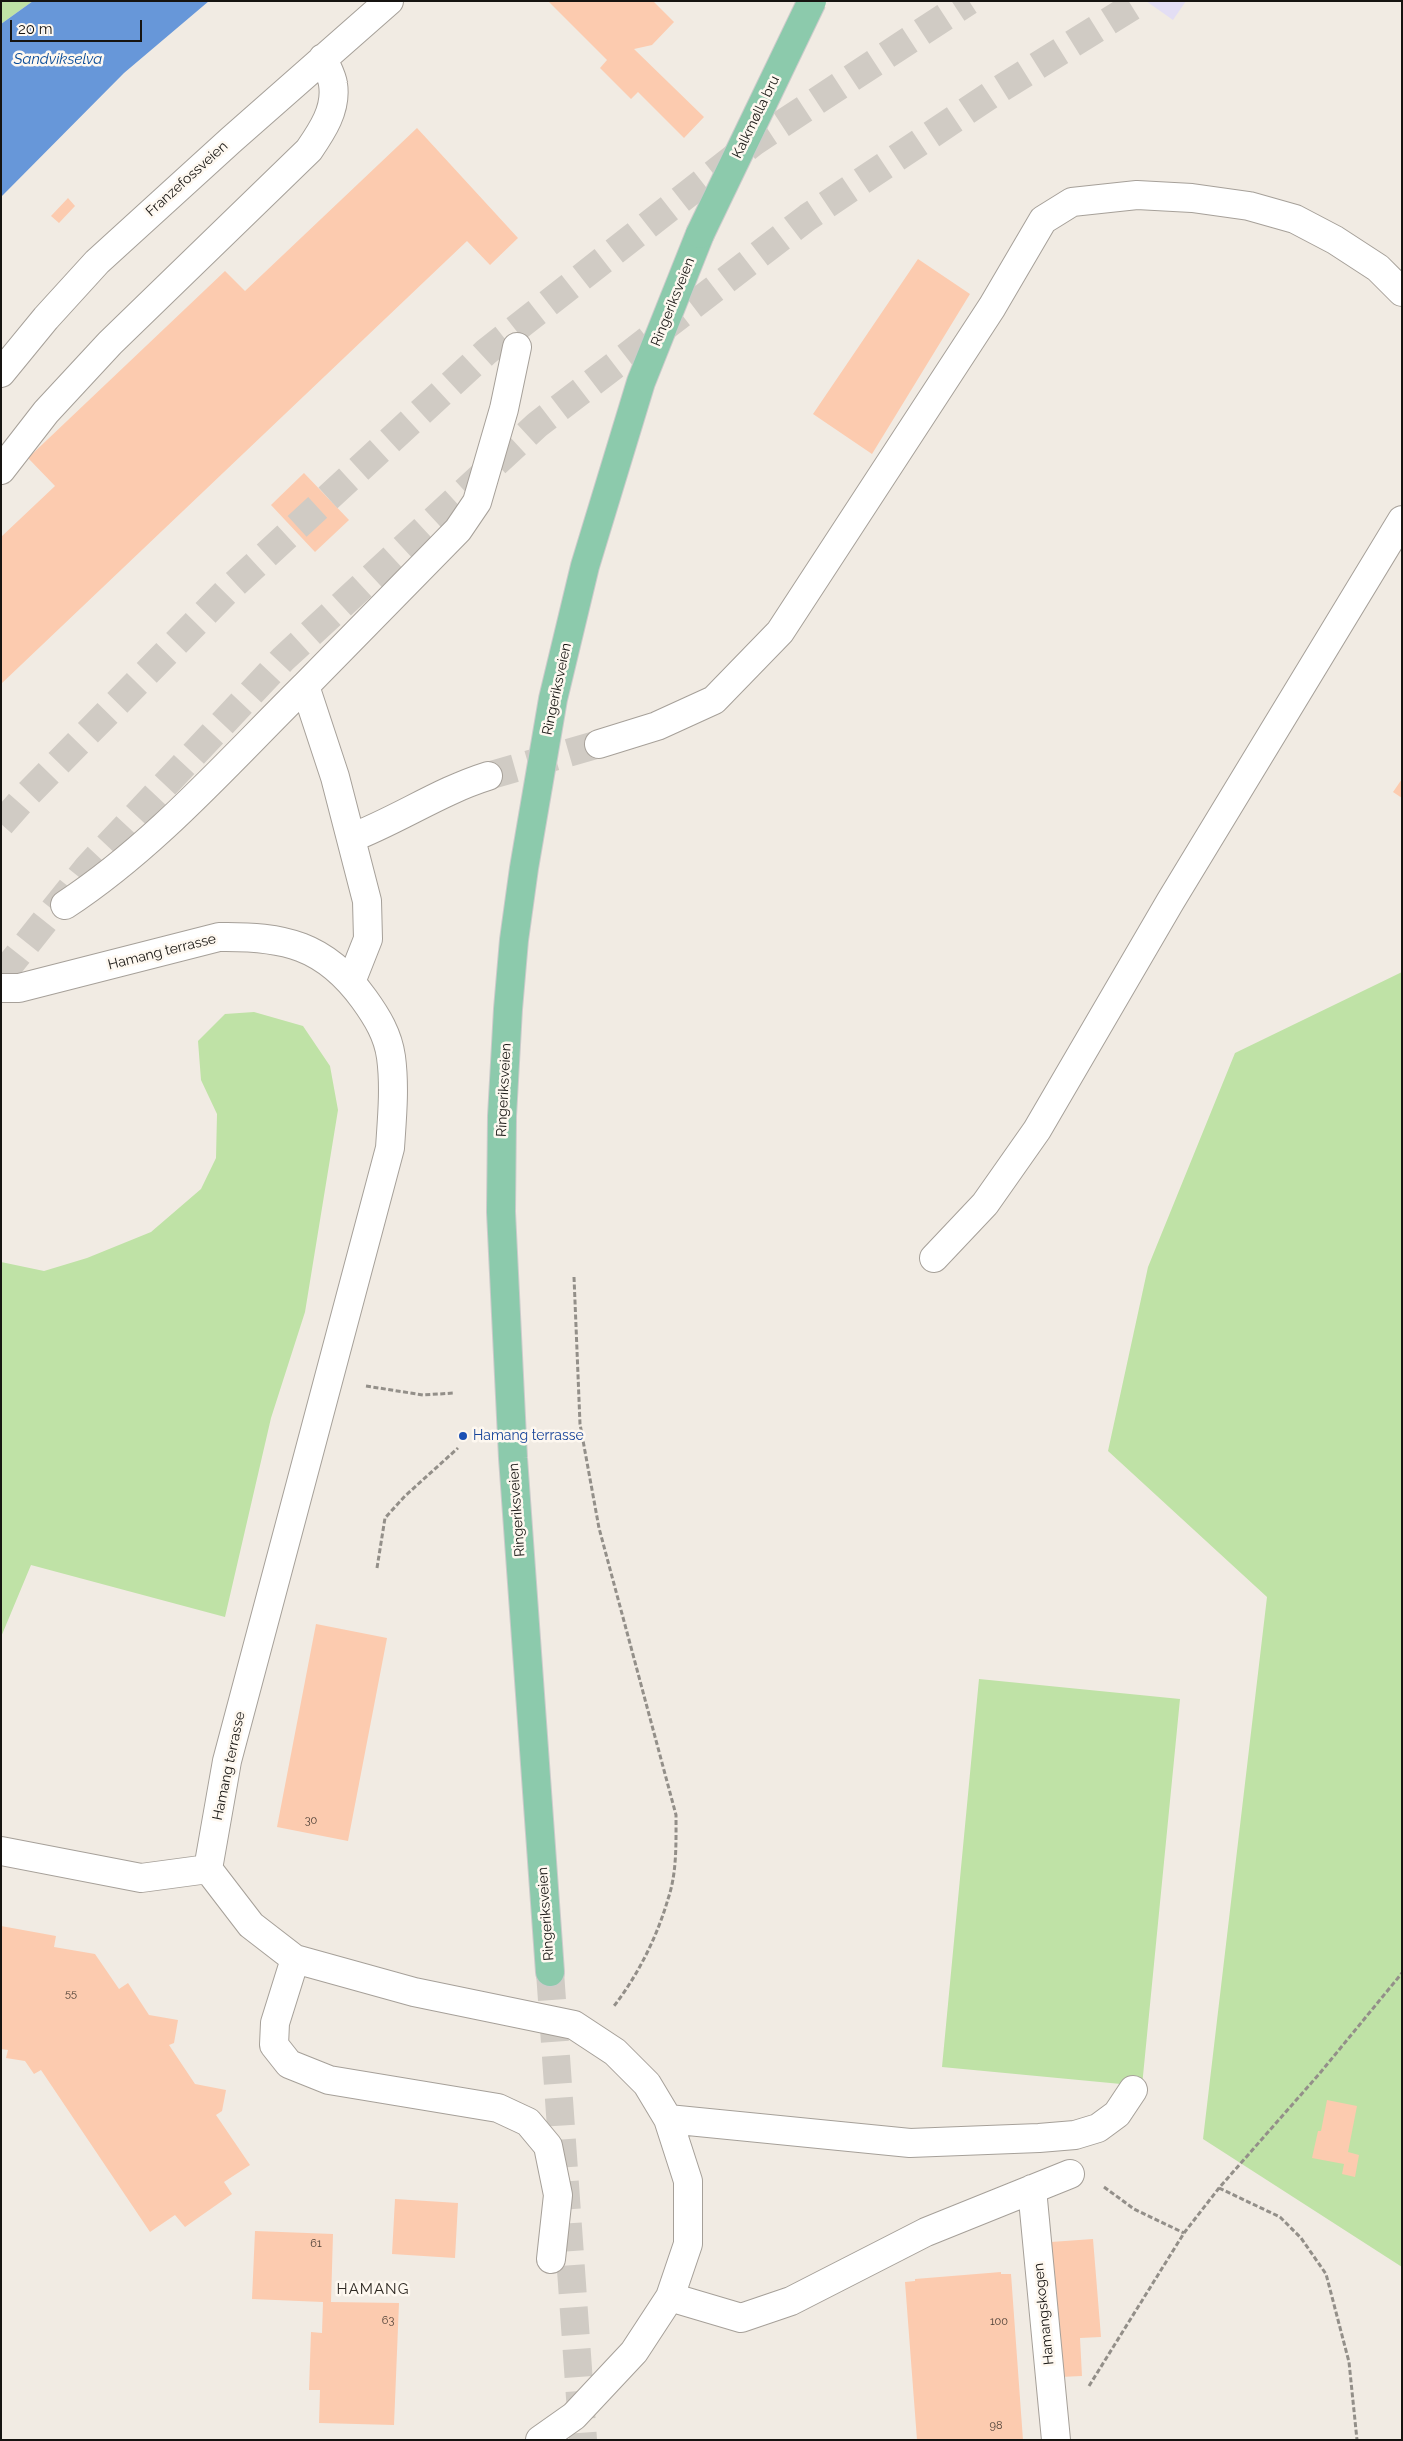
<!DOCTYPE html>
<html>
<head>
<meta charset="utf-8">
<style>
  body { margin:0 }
  #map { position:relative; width:1403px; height:2441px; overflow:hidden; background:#f1ebe3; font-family:Raleway,sans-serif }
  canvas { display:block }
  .frame { position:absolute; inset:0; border:2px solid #161411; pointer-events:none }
  .scale { position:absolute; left:10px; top:20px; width:132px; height:22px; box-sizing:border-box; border:2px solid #161411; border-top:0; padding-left:6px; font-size:15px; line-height:18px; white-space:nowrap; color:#161411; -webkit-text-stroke:4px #fef8f0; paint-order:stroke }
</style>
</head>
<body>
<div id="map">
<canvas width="1403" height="2441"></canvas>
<div class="frame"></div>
<div class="scale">20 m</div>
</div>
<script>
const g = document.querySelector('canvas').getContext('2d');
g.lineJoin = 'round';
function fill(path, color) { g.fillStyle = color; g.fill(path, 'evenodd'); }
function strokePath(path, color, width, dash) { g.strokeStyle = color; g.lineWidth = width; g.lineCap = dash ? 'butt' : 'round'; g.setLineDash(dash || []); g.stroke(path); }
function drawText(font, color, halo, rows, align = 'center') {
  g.font = font + ' Raleway,sans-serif'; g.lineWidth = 5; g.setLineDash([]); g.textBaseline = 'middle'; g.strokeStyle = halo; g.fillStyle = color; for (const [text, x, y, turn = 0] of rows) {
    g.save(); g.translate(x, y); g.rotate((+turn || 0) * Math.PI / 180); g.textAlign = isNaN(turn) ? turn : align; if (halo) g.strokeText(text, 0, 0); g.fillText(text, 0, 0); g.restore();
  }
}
const industrial = new Path2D(`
  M 1146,1 L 1186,1 L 1173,20 Z`);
const green = new Path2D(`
  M 1,1 L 33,1 L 1,24 Z
  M 1402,972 L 1402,2267 L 1203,2139 L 1267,1597 L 1108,1451 L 1148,1267 L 1235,1053 Z
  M 254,1012 L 303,1026 L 330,1066 L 338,1110 L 305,1312 L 271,1418 L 225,1617 L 31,1565 L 1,1637 L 1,1262 L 44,1271 L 87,1258 L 151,1232 L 201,1189 L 216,1158 L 217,1114 L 201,1080 L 198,1041 L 225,1014 Z
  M 979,1679 L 1180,1699 L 1142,2086 L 942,2067 Z`);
const water = new Path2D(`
  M 33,1 L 209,1 L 124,73 L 1,197 L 1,24 Z`);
const building = new Path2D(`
  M 548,1 L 653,1 L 674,22 L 652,45 L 634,49 L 704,117 L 684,138 L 638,92 L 631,99 L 600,68 L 607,60 Z
  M 417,128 L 518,238 L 490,265 L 467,241 L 1,684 L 1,537 L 55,486 L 28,458 L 225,271 L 245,291 Z
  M 68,198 L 75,206 L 59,223 L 51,216 Z
  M 918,259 L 970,294 L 872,454 L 813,414 Z
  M 304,473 L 349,520 L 315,552 L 271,505 Z
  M 1402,779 L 1402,798 L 1393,792 Z
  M 316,1624 L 387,1638 L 348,1841 L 277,1827 Z
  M 1,1926 L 56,1936 L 54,1947 L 95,1954 L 119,1989 L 128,1983 L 149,2015 L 178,2020 L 174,2043 L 169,2045 L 195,2084 L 226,2090 L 222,2111 L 216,2115 L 250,2165 L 224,2182 L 232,2194 L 185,2227 L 175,2215 L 150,2232 L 41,2070 L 34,2074 L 25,2061 L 6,2058 L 8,2050 L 1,2049 Z
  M 1327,2100 L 1357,2106 L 1348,2152 L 1359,2155 L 1355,2177 L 1342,2174 L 1344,2164 L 1312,2158 L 1318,2131 L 1321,2131 Z
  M 395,2199 L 458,2203 L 455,2258 L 392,2254 Z
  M 255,2231 L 333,2234 L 331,2302 L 399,2303 L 394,2425 L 319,2423 L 320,2390 L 309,2390 L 311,2332 L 322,2333 L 323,2302 L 252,2299 Z
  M 1093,2239 L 1101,2337 L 1080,2338 L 1082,2376 L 1060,2377 L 1051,2242 Z
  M 1001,2272 L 1001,2274 L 1011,2274 L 1023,2440 L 917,2440 L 905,2282 L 915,2281 L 915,2279 Z`);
const minorTunnel = new Path2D(`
  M 488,776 L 599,744`);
const majorTunnel = new Path2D(`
  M 550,1972 L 583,2440`);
const highwayTunnel = new Path2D(`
  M 1,824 L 23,799 L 226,592 L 486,352 L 754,142 L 969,1
  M 1,976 L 88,867 L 283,659 L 537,425 L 808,217 L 992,94 L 1141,1`);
const path = new Path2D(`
  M 574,1277 L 580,1424 L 599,1528 L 676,1815 C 676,1843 677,1873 668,1899 C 657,1937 638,1975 614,2006
  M 366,1386 L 423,1395 L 454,1393
  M 377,1568 L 385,1518 L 405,1496 L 458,1448
  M 1104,2187 L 1134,2209 L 1184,2233
  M 1219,2188 L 1280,2217 L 1301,2238 L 1326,2274 L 1349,2362 L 1357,2440
  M 1089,2386 L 1184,2233 L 1219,2188 L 1320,2073 L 1402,1973`);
const minor = new Path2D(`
  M 1,373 L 46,318 L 97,262 L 231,140 L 389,1
  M 1,470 L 46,412 L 110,343 L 309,150 C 322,131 337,109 333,84 C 332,76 326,66 323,58
  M 599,744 L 657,726 L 714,700 L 780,632 L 992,307 L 1043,220 L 1072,202 L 1137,195 L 1192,198 L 1249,206 L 1295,219 L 1335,240 L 1378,268 L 1402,292
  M 351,838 C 398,820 440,791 488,776
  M 65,905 C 155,846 229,761 305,686
  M 351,982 L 368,939 L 367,901 L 335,777 L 305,686 L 458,530 L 477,502 L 504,409 L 517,347
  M 1,988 L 19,988 L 219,937 C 284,936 325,945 364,999 C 377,1017 388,1035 391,1057 C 395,1087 392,1118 390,1148 L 227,1761 L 208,1869 L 251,1925 L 295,1959 L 414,1992 L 574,2025 L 615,2052 L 647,2084 L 668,2119 L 688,2181 L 688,2244 L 670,2297 L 634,2352 L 574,2416 L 540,2440
  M 934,1258 L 985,1204 L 1037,1130 L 1170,902 L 1402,520
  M 1,1851 L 141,1878 L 208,1869
  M 295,1959 L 275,2023 L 274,2045 L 289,2064 L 329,2080 L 498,2108 L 528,2122 L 548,2146 L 558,2195 L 551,2259
  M 668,2119 L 910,2143 L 1039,2138 L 1075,2135 L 1098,2128 L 1117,2114 L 1133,2090
  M 1032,2189 L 1056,2440
  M 670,2297 L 741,2318 L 791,2301 L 926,2232 L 1070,2174`);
const major = new Path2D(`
  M 550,1972 L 513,1458 L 501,1212 L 502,1116 L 508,1009 L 514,940 L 524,868 L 553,699 L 585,566 L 641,382 L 700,234`);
const majorBridge = new Path2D(`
  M 700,234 L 812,1`);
const markers = [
  [463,1436,5,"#1a4fb4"]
];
const numberNames = [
  ["30",311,1821],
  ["55",71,1994],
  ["61",316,2244],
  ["63",388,2321],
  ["100",999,2322],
  ["98",996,2426]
];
const streetNames = [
  ["Kalkmølla bru",756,117,-64],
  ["Franzefossveien",187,179,-42],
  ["Ringeriksveien",673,302,-68],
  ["Ringeriksveien",557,689,-78],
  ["Hamang terrasse",162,952,-14],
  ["Ringeriksveien",504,1090,-87],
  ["Ringeriksveien",517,1510,-94],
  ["Hamang terrasse",229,1766,-78],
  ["Ringeriksveien",546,1914,-94],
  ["Hamangskogen",1044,2314,-96]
];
const transitNames = [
  ["Hamang terrasse",473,1436]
];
const waterNames = [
  ["Sandvikselva",58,59]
];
const neighbourhoodNames = [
  ["HAMANG",373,2289]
];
fill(industrial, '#e3def4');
fill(green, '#bfe2a6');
fill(water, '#6797d9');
fill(building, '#fccbaf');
strokePath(minorTunnel, '#d0cbc4', 28, [28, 14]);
strokePath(majorTunnel, '#d0cbc4', 28, [28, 14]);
strokePath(highwayTunnel, '#d0cbc4', 28, [28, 14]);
strokePath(minor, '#a6a099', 30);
strokePath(major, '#cccbcb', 30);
strokePath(path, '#938f89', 3, [5, 2.5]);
strokePath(minor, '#fff', 28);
strokePath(major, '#8ccaac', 28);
strokePath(majorBridge, '#cccbcb', 30, []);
strokePath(majorBridge, '#8ccaac', 28);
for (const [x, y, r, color] of markers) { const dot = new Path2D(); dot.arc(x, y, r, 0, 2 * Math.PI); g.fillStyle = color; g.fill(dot); strokePath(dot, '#fef8f0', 2); }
drawText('11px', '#504238', null, numberNames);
drawText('14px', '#161411', '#fef8f0', streetNames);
drawText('14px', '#164399', '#fef8f0', transitNames, 'left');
drawText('italic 15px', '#084b99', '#fef8f0', waterNames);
g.letterSpacing = '1px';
drawText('15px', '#2e2923', '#fef8f0', neighbourhoodNames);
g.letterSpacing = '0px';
</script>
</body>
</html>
